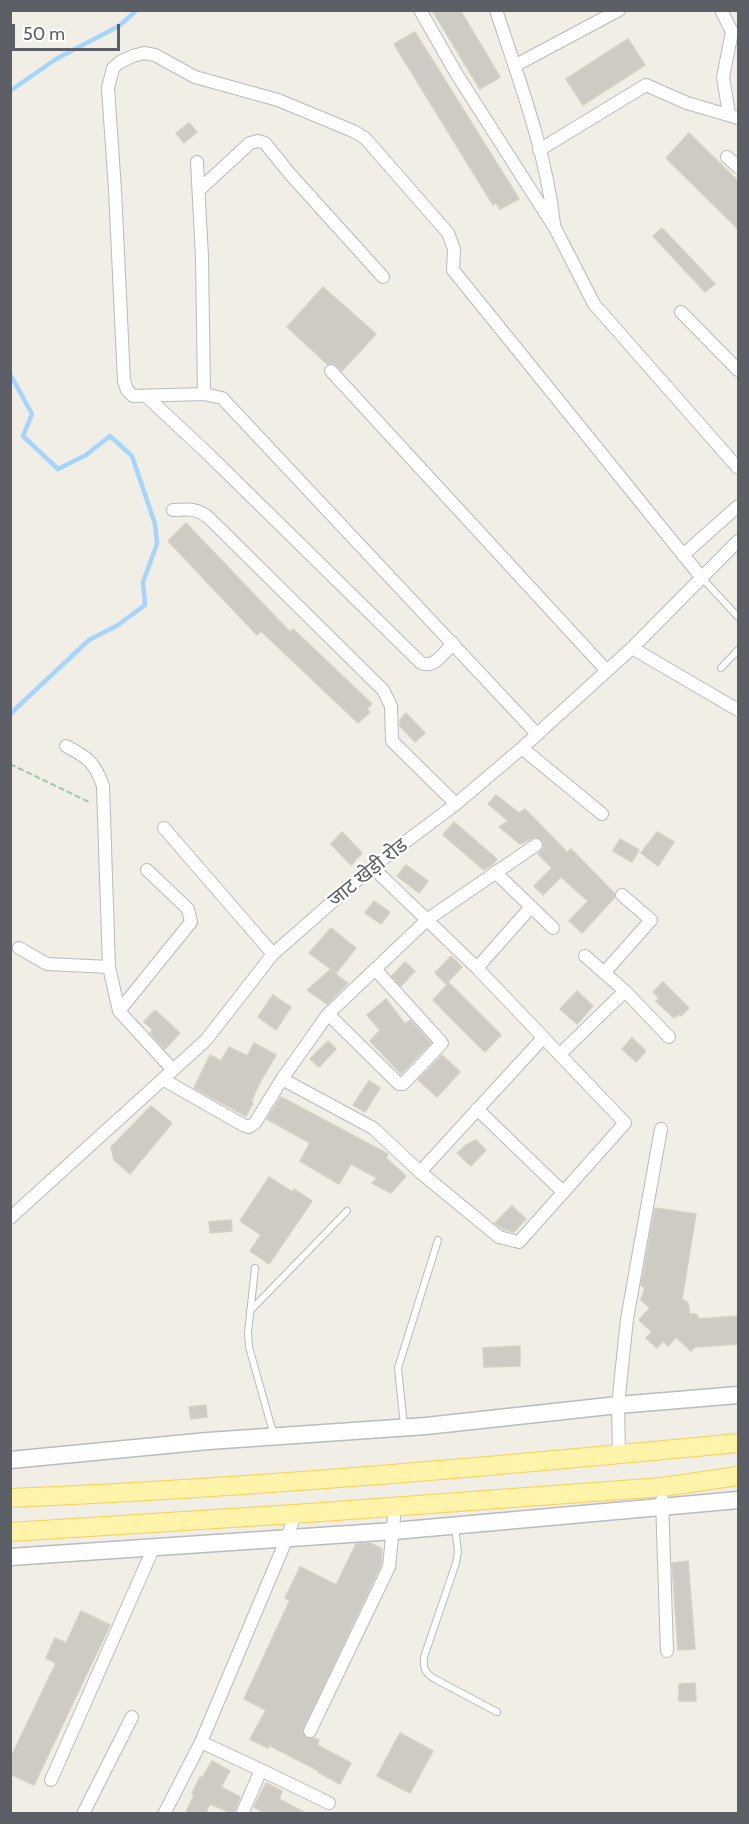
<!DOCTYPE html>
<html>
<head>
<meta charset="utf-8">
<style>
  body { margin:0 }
  #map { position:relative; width:749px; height:1824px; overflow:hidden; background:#f0eee5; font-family:Cabin,sans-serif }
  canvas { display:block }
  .frame { position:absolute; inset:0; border:12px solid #5c6066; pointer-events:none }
  .scale { position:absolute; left:12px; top:24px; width:108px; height:27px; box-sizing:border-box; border:3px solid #5c6066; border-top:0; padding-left:8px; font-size:18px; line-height:21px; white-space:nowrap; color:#5c6066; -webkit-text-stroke:4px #fff; paint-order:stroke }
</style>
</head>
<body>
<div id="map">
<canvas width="749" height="1824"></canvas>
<div class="frame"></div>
<div class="scale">50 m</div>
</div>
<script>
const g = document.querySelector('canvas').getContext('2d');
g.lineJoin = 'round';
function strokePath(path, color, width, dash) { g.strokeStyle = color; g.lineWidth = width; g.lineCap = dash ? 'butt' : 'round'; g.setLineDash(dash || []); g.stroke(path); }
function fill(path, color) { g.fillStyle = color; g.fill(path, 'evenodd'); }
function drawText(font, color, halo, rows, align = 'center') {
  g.font = font + ' Cabin,"Noto Sans Devanagari",sans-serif'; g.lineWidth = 4.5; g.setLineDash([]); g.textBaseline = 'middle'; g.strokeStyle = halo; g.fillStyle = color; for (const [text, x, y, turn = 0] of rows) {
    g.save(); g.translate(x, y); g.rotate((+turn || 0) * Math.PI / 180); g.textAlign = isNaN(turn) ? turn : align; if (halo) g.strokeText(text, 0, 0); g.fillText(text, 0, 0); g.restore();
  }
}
const stream = new Path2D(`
  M 10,91 L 56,59 L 119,26 L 137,10
  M 10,374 L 32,414 L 23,436 L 58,469 L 86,455 L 110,436 L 132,456 L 155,524 L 157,544 L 143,582 L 145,605 L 118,625 L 89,640 L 10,714`);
const building = new Path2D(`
  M 432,10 L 460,10 L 500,77 L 480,89 Z
  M 415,32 L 519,199 L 500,209 L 496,203 L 493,205 L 394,44 Z
  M 628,39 L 645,65 L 583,105 L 566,79 Z
  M 189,123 L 197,132 L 184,143 L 176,133 Z
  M 689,133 L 738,181 L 738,229 L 666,158 Z
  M 662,228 L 715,284 L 705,292 L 653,236 Z
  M 323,287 L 376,334 L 342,371 L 334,363 L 327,364 L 287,327 Z
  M 186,523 L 290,632 L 293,629 L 372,704 L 367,709 L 370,712 L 358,723 L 261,631 L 257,635 L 168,541 Z
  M 406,713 L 425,733 L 415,742 L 400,726 L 400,720 Z
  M 496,795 L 519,813 L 525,809 L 567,852 L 571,849 L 614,893 L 614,898 L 582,933 L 569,921 L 588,901 L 561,877 L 543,895 L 534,886 L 552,868 L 538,854 L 544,848 L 543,841 L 535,837 L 520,844 L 499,827 L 508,821 L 488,804 Z
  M 454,822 L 497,859 L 493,864 L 484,870 L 443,835 Z
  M 342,832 L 362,853 L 351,865 L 331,844 Z
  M 657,832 L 674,842 L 658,866 L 641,853 Z
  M 620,839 L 639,850 L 632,862 L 613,851 Z
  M 406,865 L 428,881 L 419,893 L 397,876 Z
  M 374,901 L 390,912 L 381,924 L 365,913 Z
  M 331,928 L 356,948 L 336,973 L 309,953 Z
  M 451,956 L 462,967 L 446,984 L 435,973 Z
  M 405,962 L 415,971 L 401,986 L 392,976 Z
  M 330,970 L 348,983 L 327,1004 L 307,990 Z
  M 663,982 L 689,1008 L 681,1016 L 679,1014 L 674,1018 L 656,1001 L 659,998 L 653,992 Z
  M 449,983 L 501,1035 L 485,1052 L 433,1000 Z
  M 577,991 L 593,1006 L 577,1024 L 560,1009 Z
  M 273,995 L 291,1007 L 276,1030 L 258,1017 Z
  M 386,999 L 405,1024 L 410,1020 L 431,1043 L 401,1074 L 370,1041 L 380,1030 L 367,1015 Z
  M 155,1010 L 180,1033 L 165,1049 L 150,1033 L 153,1030 L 144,1022 Z
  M 632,1038 L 646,1051 L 636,1062 L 622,1049 Z
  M 328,1041 L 336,1049 L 319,1067 L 310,1059 Z
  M 254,1043 L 276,1055 L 261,1080 L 251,1102 L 253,1103 L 246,1116 L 194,1088 L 210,1055 L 221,1061 L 229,1047 L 247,1056 Z
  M 442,1055 L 460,1072 L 437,1097 L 418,1080 Z
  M 369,1081 L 380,1088 L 365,1112 L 353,1105 Z
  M 281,1097 L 388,1154 L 386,1158 L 406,1176 L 391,1193 L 372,1183 L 377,1178 L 351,1164 L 339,1184 L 300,1161 L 310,1143 L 267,1119 Z
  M 151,1106 L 172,1123 L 130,1174 L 114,1160 L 111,1147 Z
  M 476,1140 L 486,1150 L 471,1166 L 457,1153 L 466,1145 Z
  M 269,1177 L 292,1192 L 294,1189 L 312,1201 L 269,1264 L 250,1251 L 261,1235 L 240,1221 Z
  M 512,1206 L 526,1219 L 514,1232 L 503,1229 L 495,1223 Z
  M 655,1208 L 696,1214 L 682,1299 L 688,1303 L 690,1314 L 696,1314 L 699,1319 L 738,1316 L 738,1344 L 695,1347 L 691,1351 L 676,1337 L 668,1346 L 663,1341 L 657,1348 L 646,1338 L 652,1332 L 639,1320 L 650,1308 L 641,1300 L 645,1287 L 641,1286 Z
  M 231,1220 L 232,1231 L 210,1233 L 209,1222 Z
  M 520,1346 L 520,1366 L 484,1367 L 483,1348 Z
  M 206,1405 L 207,1417 L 191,1419 L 189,1407 Z
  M 370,1543 L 382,1549 L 381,1565 L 302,1731 L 306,1738 L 314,1738 L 319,1740 L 317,1745 L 351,1763 L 340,1784 L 318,1772 L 319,1771 L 269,1745 L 268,1748 L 250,1739 L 266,1710 L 244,1699 L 290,1600 L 285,1598 L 300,1567 L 336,1585 L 356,1544 Z
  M 688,1561 L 695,1649 L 678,1650 L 672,1563 Z
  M 81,1611 L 110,1625 L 34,1785 L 10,1774 L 10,1759 L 56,1663 L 46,1658 L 55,1638 L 66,1643 Z
  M 695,1683 L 696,1701 L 679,1701 L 679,1684 Z
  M 400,1733 L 433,1751 L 410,1793 L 377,1776 Z
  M 212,1761 L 230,1771 L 221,1787 L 240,1797 L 234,1814 L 210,1804 L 205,1814 L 185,1814 L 194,1795 L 192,1793 L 200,1777 L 202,1778 Z
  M 266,1783 L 282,1791 L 279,1799 L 307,1814 L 266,1814 L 254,1807 Z`);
const path = new Path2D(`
  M 10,764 L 89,802`);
const lane = new Path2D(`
  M 702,578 L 738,617
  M 721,668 L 738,650
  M 255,1268 L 248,1333 L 249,1347 L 274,1436
  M 250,1311 L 347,1211
  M 404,1426 L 398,1368 L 438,1240
  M 455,1527 L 458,1552 L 456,1563 L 424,1657 C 423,1669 425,1673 435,1679 L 497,1712`);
const street = new Path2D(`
  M 420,10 L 456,73 L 555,228 L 594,304 L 738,468
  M 496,10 C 519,80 546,151 554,224
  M 721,10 L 732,32 L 723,77 L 729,114
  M 516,65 L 619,10
  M 539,150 L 646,85 L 687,103 L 738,118
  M 727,157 L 738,167
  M 197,162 L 202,257 L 204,394
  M 199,190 L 250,143 L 258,141 L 265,143 L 290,174 L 383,277
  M 681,312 L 738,370
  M 331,371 L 607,671
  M 146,396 L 204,450 L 421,663 C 434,669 445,652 453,643
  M 173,510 C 188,509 197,508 209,518 L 383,690 L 391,706 L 392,741 L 456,804
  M 683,555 L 738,506
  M 632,648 L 738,710
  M 537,734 L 222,398 L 204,394 L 133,396 L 127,390 L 124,381 L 115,190 L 108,88 L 113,68 L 120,62 L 133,56 L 144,53 L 155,55 L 195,77 L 278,100 L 353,131 L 365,138 L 448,233 L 454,249 L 453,270 L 702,578
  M 66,746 C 87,757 95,762 103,786 L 109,967 L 119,1011 L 173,1070
  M 522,748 L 602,814
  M 164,828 L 273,954
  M 495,872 L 553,928
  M 19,948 L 47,964 L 109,967
  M 585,956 L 625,991 L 669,1037
  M 477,968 L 531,907
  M 604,973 L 651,920 L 622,895
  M 119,1011 L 191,922 L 188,909 L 147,870
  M 328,1014 L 399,1084 L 403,1084 L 442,1043 L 375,969
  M 560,1054 L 625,991
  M 282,1079 L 373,1128 L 420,1172 L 499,1237 L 519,1242 L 625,1123 L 477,968 L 372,867
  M 164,1080 L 243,1125 L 249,1127 L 255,1123 L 282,1079 L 328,1014 L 428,919 L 536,845
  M 477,1109 L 563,1192
  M 420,1172 L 543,1038
  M 10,1218 L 206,1040 L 273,954 L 372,867 L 456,804 L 522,748 L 632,648 L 738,541
  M 619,1455 L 618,1405 L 627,1319 L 661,1129
  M 662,1500 L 667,1651
  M 310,1731 L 389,1567 L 395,1507
  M 201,1742 L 261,1770 L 242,1814
  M 261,1770 L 329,1803
  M 51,1780 L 153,1549
  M 83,1814 L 132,1717
  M 164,1814 L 201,1742 L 287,1538 L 295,1514`);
const secondary = new Path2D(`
  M 10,1460 L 208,1441 L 426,1426 L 618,1405 L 738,1395
  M 10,1557 L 394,1531 L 738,1500`);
const primary = new Path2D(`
  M 10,1498 C 253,1488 496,1466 738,1443
  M 10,1532 L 295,1514 L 662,1487 L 738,1476`);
const streetNames = [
  ["जाट खेड़ी रोड",368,873,-39]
];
strokePath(stream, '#a5d5ff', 4.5);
fill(building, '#cdcbc4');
strokePath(building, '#d5d0c2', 1.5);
strokePath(lane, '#b7babf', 8);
strokePath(street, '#b7babf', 14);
strokePath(secondary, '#b8bbc1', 19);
strokePath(primary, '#fad054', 20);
strokePath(path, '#98caa8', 2, [6, 3]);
strokePath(lane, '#fff', 6);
strokePath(street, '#fff', 12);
strokePath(secondary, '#fff', 16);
strokePath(primary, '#fff4aa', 18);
drawText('20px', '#5c6066', '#fff', streetNames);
</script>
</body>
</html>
